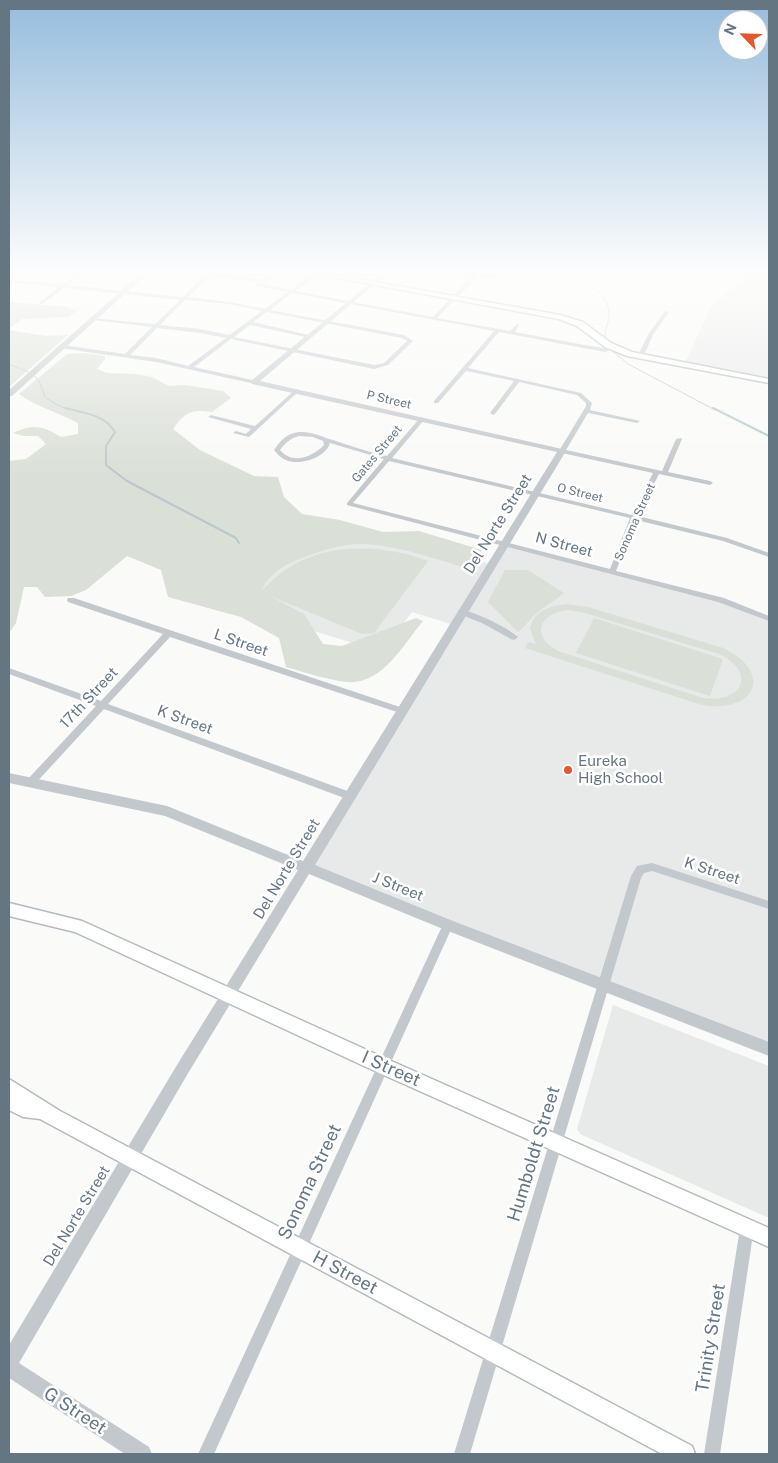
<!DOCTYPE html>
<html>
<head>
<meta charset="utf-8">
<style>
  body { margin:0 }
  #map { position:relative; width:778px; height:1463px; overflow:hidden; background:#fafaf8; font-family:"Public Sans",sans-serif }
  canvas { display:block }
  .frame { position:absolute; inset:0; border:10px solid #657683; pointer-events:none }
  .north { position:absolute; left:718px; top:10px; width:50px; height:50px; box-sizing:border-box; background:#fff; border:1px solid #c1c8cd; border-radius:50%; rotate:294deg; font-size:14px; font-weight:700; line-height:20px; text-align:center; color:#657683 }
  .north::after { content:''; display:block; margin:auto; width:18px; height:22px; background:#e4572e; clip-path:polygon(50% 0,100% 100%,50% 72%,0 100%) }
</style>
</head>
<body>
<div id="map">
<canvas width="778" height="1463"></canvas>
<div class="frame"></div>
<div class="north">N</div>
</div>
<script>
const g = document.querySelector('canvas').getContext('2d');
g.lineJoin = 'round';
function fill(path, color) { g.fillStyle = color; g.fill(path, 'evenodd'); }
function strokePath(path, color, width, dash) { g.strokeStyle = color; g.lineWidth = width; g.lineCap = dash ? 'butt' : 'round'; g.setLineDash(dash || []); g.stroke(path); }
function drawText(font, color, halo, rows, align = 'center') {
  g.font = font + ' "Public Sans",sans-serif'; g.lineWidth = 5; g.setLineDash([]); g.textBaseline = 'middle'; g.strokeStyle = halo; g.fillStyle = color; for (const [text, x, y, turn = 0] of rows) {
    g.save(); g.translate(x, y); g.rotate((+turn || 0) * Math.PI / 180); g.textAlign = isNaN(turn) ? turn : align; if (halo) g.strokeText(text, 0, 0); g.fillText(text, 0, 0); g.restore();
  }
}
const built = new Path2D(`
  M 745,272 L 769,272 L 769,381 L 684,365 L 711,306 L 738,284 Z
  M 305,516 L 491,564 L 505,543 L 721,600 L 769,619 L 769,1049 L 604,986 L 307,867 L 454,625 L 412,612 L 382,652 L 226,604 Z
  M 613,1005 L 769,1066 L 769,1218 L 580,1134 L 577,1129 Z`);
const green = new Path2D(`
  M 9,302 L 69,307 L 70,309 L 77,310 L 69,317 L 22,319 L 9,329 Z
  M 9,330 L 46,336 L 68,335 L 9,387 Z
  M 83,353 L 105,356 L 105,359 L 97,369 L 107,373 L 136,374 L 152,377 L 169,386 L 185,385 L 223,391 L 231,398 L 212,412 C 191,409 185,412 173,429 L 200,450 L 254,476 L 278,477 L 284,497 L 302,514 L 340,520 L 383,532 L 419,531 L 482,550 L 470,569 C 435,559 398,545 361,544 C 342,544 323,550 305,557 C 287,563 270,572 262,590 C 269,584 276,576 285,570 C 326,542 383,544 428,561 L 374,633 L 362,634 L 270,596 L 304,614 L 323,644 L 342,646 L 416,618 L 423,621 C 403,645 382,685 347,682 C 327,680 305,672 286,667 L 279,638 L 241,617 L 168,597 L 161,570 L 127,556 L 86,590 L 71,596 L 45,597 L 37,587 L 24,587 L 16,623 L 9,633 L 9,461 L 26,459 L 46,444 L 38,436 L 24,436 L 13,433 C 33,424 42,425 61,437 L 78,434 L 78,423 C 58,412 36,407 19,394 L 67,354 Z
  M 505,570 L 528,570 L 564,593 C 555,601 546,605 538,612 C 530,618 526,626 518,632 L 488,602 Z
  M 566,604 L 588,607 L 723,648 C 775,673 755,714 702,705 L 525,648 L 528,642 L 536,644 L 530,629 C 533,611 550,606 566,604 ZM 568,610 L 585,613 L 719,654 C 758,673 742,704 703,698 L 558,651 C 530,636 539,613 568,610 Z
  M 594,618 L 723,659 L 710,696 L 576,653 Z`);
const streamFar1 = new Path2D(`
  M 572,272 C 586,282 611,296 609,316 C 608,325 604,331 605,340
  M 610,349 L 628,364 L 715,410
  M 9,364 L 33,374 L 40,383 L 45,397 L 57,405 L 70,410`);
const stream = new Path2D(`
  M 65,408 C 84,413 104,414 115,432 L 106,446 L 106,465 L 127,481 L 236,538 L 239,543
  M 713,408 L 769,436`);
const minor = new Path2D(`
  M 78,272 L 83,272 L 67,285 L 183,297 L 205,275 L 189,272 L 213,272 L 212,273 L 263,280 L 274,272 L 279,272 L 262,284 L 291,290 L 314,272 L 318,272 L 318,274 L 295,291 L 433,317 L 473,275 L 461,272 L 472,272 L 494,276 L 500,272 L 506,272 L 495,278 L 478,276 L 437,318 L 510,331 L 517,324 L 519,325 L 515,332 L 590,346 L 605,348 L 613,345 L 616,347 L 605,352 L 499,332 L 468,368 L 581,393 L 592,403 L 590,410 L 640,421 L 637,423 L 588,413 L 566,450 L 662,471 L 676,439 L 681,438 L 682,439 L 668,472 L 710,481 L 713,483 L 710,485 L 659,474 L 638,516 L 727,538 L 769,553 L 769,557 L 723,541 L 636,520 L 616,571 L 724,598 L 769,616 L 769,621 L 718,602 L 347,505 L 347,503 L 384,459 L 330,443 C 326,458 299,466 286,460 C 281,458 277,454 274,450 C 280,441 287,433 299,432 C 312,431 322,437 333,440 C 351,446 368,452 387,456 L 420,418 L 422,417 L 425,419 L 424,420 L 392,458 L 632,515 L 653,473 L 562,453 L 559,451 L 586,406 L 586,403 L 577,395 L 519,382 L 495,414 L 493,415 L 490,413 L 514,381 L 466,371 L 438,403 L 434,403 L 434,401 L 494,331 L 292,293 L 270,310 L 404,335 L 413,341 L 388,365 L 374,369 L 231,339 L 194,367 L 257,381 L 258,382 L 255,384 L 156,362 L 60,348 L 60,346 L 62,345 L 125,354 L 152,327 L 93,320 L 91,319 L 91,318 L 155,324 L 180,300 L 64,288 L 42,304 L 40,304 L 40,302 L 59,287 L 9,282 L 10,280 L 62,285 ZM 210,276 L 260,282 L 256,284 L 256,286 L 288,292 L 265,309 L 229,302 L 188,297 ZM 185,300 L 229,304 L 262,311 L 229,335 L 200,329 L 160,325 ZM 267,312 L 402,338 L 407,341 L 384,363 L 374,365 L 234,337 L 250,325 L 310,338 L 313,336 L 253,322 ZM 157,328 L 200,333 L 226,338 L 188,366 L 156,358 L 130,355 ZM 299,436 L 313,437 L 323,441 L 324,445 C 312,457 293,465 280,450 C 285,443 291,438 299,436 ZM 389,461 L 630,518 L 610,569 L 353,503 Z
  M 383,272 L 388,272 L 375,284 L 371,284 L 371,282 Z
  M 665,311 L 669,312 L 654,333 L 643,357 L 638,358 L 637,357 L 649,333 Z
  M 296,389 L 299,391 L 298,392 L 249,437 L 233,433 L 236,431 L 246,434 L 251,429 L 208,417 L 211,415 L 255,426 Z
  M 68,598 L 74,598 L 406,709 L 407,711 L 403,714 L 400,713 L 170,637 L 108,704 L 353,793 L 355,796 L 353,799 L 347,799 L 104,709 L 33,786 L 27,786 L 25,783 L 27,780 L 96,706 L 9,674 L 9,668 L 101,701 L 163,634 L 68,602 L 67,600 Z
  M 459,610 C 471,609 510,629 518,637 L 514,640 L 511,639 L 482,623 L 459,614 L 458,612 Z
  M 652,863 L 769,901 L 769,909 L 652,871 L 644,873 L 641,878 L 470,1454 L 454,1454 L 631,876 L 637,866 Z
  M 448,920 L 452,922 L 453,925 L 214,1454 L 198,1454 L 444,922 Z
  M 747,1221 L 752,1223 L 754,1228 L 720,1454 L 704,1454 L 740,1228 L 742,1223 Z`);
const tertiary = new Path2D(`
  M 142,272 L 149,272 L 12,396 L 9,396 L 9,390 Z
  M 373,281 L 376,283 L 375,284 L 260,381 L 562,449 L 566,451 L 315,865 L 453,921 L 769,1042 L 769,1056 L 443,929 L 309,874 L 187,1075 L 19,1363 L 149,1447 L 152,1454 L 125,1454 L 9,1378 L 9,1345 L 177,1065 L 298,870 L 165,816 L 9,783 L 9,773 L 167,806 L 303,861 L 557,452 L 252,384 L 252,380 Z`);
const secondary = new Path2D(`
  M 305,272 L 320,272 L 560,315 L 583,322 L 611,343 L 632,352 L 769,379 L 769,383 L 627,356 L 605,347 L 577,326 L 559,319 Z
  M 9,903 L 82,921 L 389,1060 L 769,1228 L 769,1247 L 377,1072 L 75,932 L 9,916 Z
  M 9,1079 L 60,1111 L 692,1446 L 695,1454 L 662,1454 L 40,1119 L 23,1117 L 9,1110 Z`);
const markers = [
  [568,770,5,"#e4572e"]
];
const farStreetnames = [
  ["P Street",389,400,13],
  ["Gates Street",377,454,-50],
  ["O Street",580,493,14],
  ["Sonoma Street",635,522,-66]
];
const streetNames = [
  ["Del Norte Street",498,524,-58],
  ["N Street",564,545,15],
  ["L Street",241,643,19],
  ["17th Street",89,698,-47],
  ["K Street",185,720,20],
  ["Del Norte Street",287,869,-59],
  ["K Street",712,871,18],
  ["J Street",398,887,22],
  ["Del Norte Street",77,1216,-59]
];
const poiNames = [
  ["Eureka",578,761],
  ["High School",578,778]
];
const nearStreetnames = [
  ["I Street",391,1069,24],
  ["Humboldt Street",534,1154,-73],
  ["Sonoma Street",310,1182,-65],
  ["H Street",345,1273,28],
  ["Trinity Street",711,1338,-81],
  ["G Street",75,1411,33]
];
fill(built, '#e8e9e9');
fill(green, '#dadfd7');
strokePath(streamFar1, '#bbc7cb', 1);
strokePath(stream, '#bbc7cb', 2);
strokePath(secondary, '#b3babf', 3);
fill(minor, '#c3c8cc');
fill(tertiary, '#c3c8cc');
fill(secondary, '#fff');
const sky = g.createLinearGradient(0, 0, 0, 477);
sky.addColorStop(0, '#96bcdc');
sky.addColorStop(0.57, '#fdfdfc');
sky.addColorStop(1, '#fdfdfc00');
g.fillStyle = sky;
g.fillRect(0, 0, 778, 477);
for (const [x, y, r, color] of markers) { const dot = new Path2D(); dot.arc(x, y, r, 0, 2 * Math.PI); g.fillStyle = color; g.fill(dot); strokePath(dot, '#fff', 2); }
drawText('12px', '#657683', '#fff', farStreetnames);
drawText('15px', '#657683', '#fff', streetNames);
drawText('15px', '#657683', '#fff', poiNames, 'left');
drawText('18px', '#657683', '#fff', nearStreetnames);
</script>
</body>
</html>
